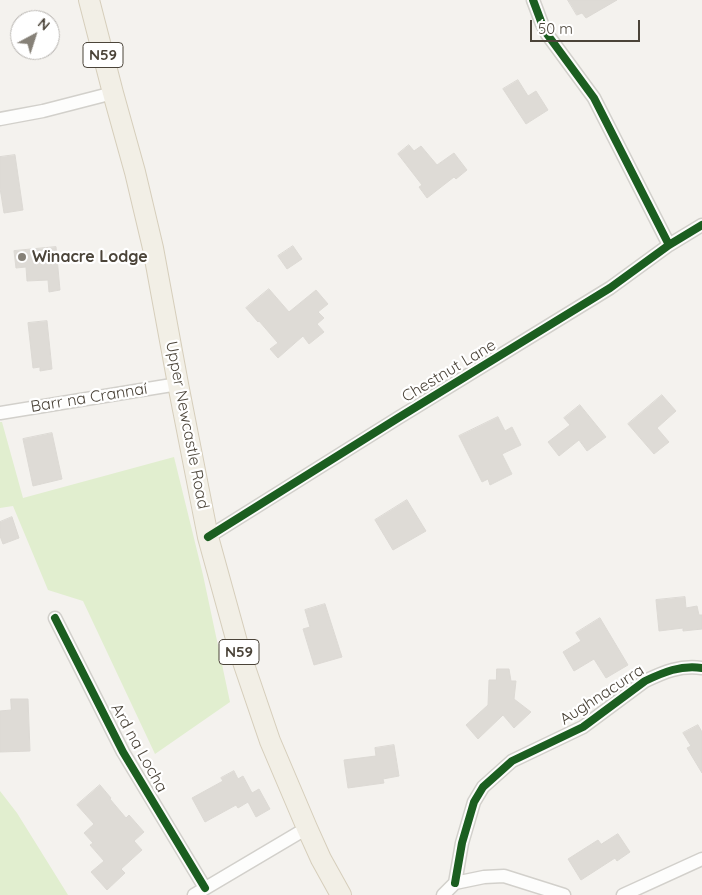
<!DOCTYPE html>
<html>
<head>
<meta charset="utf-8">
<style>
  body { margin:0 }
  #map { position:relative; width:702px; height:895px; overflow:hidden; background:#f4f2ee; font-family:Quicksand,sans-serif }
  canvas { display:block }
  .north { position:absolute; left:10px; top:10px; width:50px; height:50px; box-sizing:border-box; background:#fff; border:1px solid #b7b4b0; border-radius:50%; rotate:40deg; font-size:14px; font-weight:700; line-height:20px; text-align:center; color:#4b4439 }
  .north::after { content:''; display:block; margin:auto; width:18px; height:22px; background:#868178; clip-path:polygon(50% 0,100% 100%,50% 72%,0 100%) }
  .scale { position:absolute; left:530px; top:20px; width:110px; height:22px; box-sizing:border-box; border:2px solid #4b4439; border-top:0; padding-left:6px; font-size:15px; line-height:18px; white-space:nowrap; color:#4b4439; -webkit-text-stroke:4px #fff; paint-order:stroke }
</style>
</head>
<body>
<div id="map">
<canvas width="702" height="895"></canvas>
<div class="north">N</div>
<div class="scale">50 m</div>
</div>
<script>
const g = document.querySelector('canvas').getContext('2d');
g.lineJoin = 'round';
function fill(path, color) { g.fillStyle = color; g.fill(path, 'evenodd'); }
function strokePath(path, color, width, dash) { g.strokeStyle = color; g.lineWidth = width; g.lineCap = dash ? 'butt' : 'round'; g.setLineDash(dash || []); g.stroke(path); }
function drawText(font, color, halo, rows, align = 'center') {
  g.font = font + ' Quicksand,sans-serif'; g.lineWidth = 4.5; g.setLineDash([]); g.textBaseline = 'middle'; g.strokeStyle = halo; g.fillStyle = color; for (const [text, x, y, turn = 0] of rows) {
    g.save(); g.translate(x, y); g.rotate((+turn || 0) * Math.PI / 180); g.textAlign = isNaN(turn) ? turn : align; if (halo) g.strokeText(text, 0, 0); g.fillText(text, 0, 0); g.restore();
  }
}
const green = new Path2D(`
  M 0,422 L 2,422 L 23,498 L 174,457 L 203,575 L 230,702 L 155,754 L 83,601 L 48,590 L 13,506 L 0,508 Z
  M 0,791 L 17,813 L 68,895 L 0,895 Z`);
const building = new Path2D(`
  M 568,0 L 617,0 L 586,18 L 582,13 L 577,15 Z
  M 518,80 L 528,96 L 536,91 L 548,110 L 526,124 L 503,89 Z
  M 409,145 L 414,151 L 421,146 L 437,165 L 454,153 L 467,170 L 456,179 L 454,177 L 427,198 L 419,187 L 422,185 L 398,154 Z
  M 15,155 L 23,210 L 4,213 L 0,188 L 0,157 Z
  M 293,246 L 302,259 L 287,269 L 278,256 Z
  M 56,247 L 60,290 L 49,292 L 48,280 L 27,281 L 26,267 L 16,268 L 14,251 Z
  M 269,289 L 289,312 L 316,290 L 328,304 L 318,312 L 324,318 L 317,324 L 324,332 L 309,344 L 303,336 L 278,358 L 270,349 L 278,343 L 259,321 L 258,322 L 246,308 Z
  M 47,321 L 52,369 L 40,371 L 40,367 L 33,368 L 28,323 Z
  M 662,395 L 676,411 L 657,428 L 669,442 L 654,454 L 628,424 Z
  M 580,405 L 606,437 L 587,451 L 579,440 L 559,456 L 548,442 L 570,425 L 564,418 Z
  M 498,417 L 505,431 L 512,427 L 521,445 L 502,454 L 512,474 L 490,485 L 488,479 L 482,482 L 459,436 Z
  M 52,433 L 62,479 L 33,486 L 23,439 Z
  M 407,500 L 426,531 L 393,550 L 375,520 Z
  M 12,517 L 19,538 L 3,544 L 0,536 L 0,522 Z
  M 685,597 L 686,608 L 697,606 L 699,615 L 702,615 L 702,629 L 683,631 L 683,628 L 659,631 L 656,600 Z
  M 325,604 L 342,657 L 314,665 L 303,629 L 310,627 L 305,610 Z
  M 600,618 L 628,665 L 606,678 L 594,659 L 574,671 L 563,652 L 581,641 L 576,633 Z
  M 497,669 L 509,669 L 511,681 L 516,681 L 514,699 L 531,712 L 514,728 L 503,715 L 478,739 L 466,725 L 488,705 L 489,680 L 496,680 Z
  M 11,699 L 28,699 L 30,751 L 0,752 L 0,711 L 11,710 Z
  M 698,725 L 702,732 L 702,773 L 687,748 L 691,746 L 683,733 Z
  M 394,745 L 399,776 L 383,779 L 384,783 L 348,788 L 344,760 L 376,756 L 375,748 Z
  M 234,771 L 238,779 L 243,776 L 252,793 L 259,789 L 270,809 L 256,817 L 248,802 L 238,808 L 236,805 L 205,822 L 192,798 L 223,781 L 221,778 Z
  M 100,785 L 111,798 L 110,799 L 126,818 L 129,815 L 144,832 L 134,841 L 142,850 L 121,869 L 125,873 L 107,890 L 91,872 L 104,861 L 90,845 L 93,843 L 84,833 L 94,824 L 77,805 Z
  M 618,834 L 630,852 L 617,861 L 615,858 L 581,880 L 568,859 L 598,840 L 601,844 Z`);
const street = new Path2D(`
  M 533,0 L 542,24 L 547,34 L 594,98 L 669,245
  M 0,119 L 43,111 L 113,93
  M 0,413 L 178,384
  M 208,537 L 398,418 L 610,288 L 669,245 L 702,225
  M 55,618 L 123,752 L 205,888
  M 455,883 L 462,843 L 474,802 L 483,787 L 512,761 L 583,727 L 645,681 C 664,672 680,665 702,668
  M 194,895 L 307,828
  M 443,895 L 455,883 L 484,877 L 504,876 L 564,895
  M 623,895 L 702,859`);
const primary = new Path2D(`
  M 89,0 L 113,93 L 135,172 L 153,248 L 178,384 L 208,537 L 240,653 L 270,741 L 307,828 L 321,859 L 341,895`);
const cycleway = new Path2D(`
  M 533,0 L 542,24 L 547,34 L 594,98 L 669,245
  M 208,537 L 398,418 L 610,288 L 669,245 L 702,225
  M 55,618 L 123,752 L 205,888
  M 455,883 L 462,843 L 474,802 L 483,787 L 512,761 L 583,727 L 645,681 C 664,672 680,665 702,668`);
const markers = [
  [22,257,5,"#868178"]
];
const shields = [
  [103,55,40],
  [239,652,40]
];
const shieldNames = [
  ["N59",103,55],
  ["N59",239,652]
];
const poiNames = [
  ["Winacre Lodge",32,257]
];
const streetNames = [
  ["Chestnut Lane",449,371,-31],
  ["Barr na Crannaí",89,398,-9],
  ["Upper Newcastle Road",187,425,79],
  ["Aughnacurra",602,695,-33],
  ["Ard na Locha",139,748,61]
];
fill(green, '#e1eecf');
fill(building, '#dedbd6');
strokePath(building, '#dcd9d4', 1);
strokePath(street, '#d2d0cb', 15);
strokePath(primary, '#d6cebb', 22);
strokePath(street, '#fdfdfc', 12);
strokePath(primary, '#f2efe6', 20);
strokePath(cycleway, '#1b5e20', 8);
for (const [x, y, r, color] of markers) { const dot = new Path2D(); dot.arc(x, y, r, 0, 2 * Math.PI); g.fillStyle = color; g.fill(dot); strokePath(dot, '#fff', 2); }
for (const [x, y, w] of shields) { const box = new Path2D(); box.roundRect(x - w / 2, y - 12.5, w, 25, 4); g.fillStyle = '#fff'; g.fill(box); strokePath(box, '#4b4439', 1); }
drawText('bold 15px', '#4b4439', null, shieldNames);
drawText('bold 16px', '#4b4439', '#fff', poiNames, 'left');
drawText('16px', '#4b4439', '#fff', streetNames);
</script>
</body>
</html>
